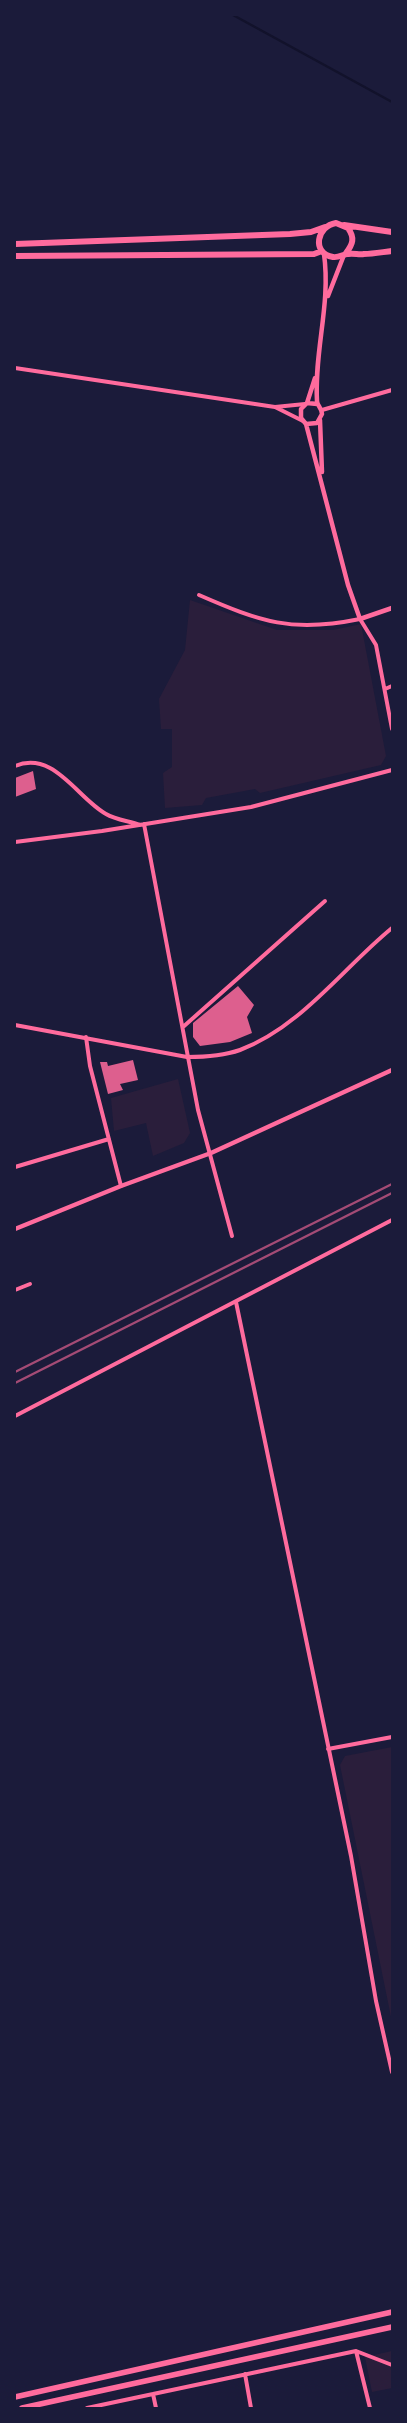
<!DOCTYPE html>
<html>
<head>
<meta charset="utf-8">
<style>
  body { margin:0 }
  #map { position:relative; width:407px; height:2423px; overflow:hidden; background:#1b1b3a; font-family:Signika,sans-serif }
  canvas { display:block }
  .frame { position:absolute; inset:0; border:16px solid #1b1b3a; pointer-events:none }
</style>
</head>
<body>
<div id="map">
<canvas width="407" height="2423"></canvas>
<div class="frame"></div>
</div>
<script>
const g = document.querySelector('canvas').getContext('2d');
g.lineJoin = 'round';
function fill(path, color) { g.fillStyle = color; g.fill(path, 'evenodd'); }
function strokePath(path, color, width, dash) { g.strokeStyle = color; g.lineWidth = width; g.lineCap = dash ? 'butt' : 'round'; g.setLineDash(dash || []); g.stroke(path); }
const green = new Path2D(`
  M 190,600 L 277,630 L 333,630 L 361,624 L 386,756 L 381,765 L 260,793 L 255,789 L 206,798 L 202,805 L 165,808 L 163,773 L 172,767 L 172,729 L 161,729 L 159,699 L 185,650 Z
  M 178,1079 L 190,1133 L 184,1143 L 153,1156 L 146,1123 L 114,1131 L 111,1098 Z
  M 392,1747 L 392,2022 L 340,1765 L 345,1756 Z
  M 392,2351 L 392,2388 L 372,2392 L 365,2357 Z`);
const stream = new Path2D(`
  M 233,15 L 392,102`);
const building = new Path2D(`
  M 33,771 L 36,789 L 15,797 L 15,778 Z
  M 238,986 L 254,1005 L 247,1017 L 252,1033 L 230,1042 L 200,1046 L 193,1037 L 193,1023 Z
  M 133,1060 L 138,1080 L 120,1084 L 123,1090 L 108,1094 L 100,1062 L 107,1062 L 108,1066 Z`);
const minor = new Path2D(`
  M 15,368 L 275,407
  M 322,410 L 392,390
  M 303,421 L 275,407 L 305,404
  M 199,595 C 261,622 292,633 360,619 L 376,645 L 392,729
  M 385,689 L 392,686
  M 15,766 C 54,750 77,798 106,814 C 116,820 129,821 140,825
  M 144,824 L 198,1110 L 232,1236
  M 15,842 L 102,831 L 251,807 L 392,770
  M 15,1025 L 187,1057 C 205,1057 223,1056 240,1050 C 301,1027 343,968 392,928
  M 183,1027 L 325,901
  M 86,1037 L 90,1066 L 121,1186
  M 15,1167 L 109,1139
  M 15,1290 L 30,1284
  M 236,1302 L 351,1856 L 376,2001 L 392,2072
  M 15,1416 L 392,1220
  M 328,1749 L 392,1737
  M 356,2351 L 370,2408
  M 245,2374 L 251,2408
  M 153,2394 L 156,2408
  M 87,2408 L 356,2351 L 392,2365`);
const tertiary = new Path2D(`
  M 328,296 L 344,255
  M 307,403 L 315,378
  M 317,404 L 307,403 L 301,409 L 301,418 L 306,424 L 317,423 L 322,414 C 322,408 317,406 317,401 C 314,351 331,304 324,254
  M 320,420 L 322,472
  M 306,424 L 348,585 L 360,619 L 392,608
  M 15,1229 L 121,1186 L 211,1153 L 392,1070`);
const primary = new Path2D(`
  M 15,2397 L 392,2312
  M 22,2408 L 392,2327`);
const trunk = new Path2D(`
  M 344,225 L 392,232
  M 15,244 L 290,234 L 311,232 L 325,227
  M 346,253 C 353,244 355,238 348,228 L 336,223 C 317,226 311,253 333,257 C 339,258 343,254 348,254 C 354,253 359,255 364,254 C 373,254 383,252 392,251
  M 15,256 L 314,254 L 322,251`);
const rail = new Path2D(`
  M 15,1372 L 392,1184
  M 15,1383 L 392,1193`);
fill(green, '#2a1e3b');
strokePath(stream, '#12122b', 2.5);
fill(building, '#dd5f8e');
strokePath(minor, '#ff6b9d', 4);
strokePath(tertiary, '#ff6b9d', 4.5);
strokePath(primary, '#ff6b9d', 5.5);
strokePath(trunk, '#ff6b9d', 6);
strokePath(rail, '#a44b75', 2.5);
</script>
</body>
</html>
